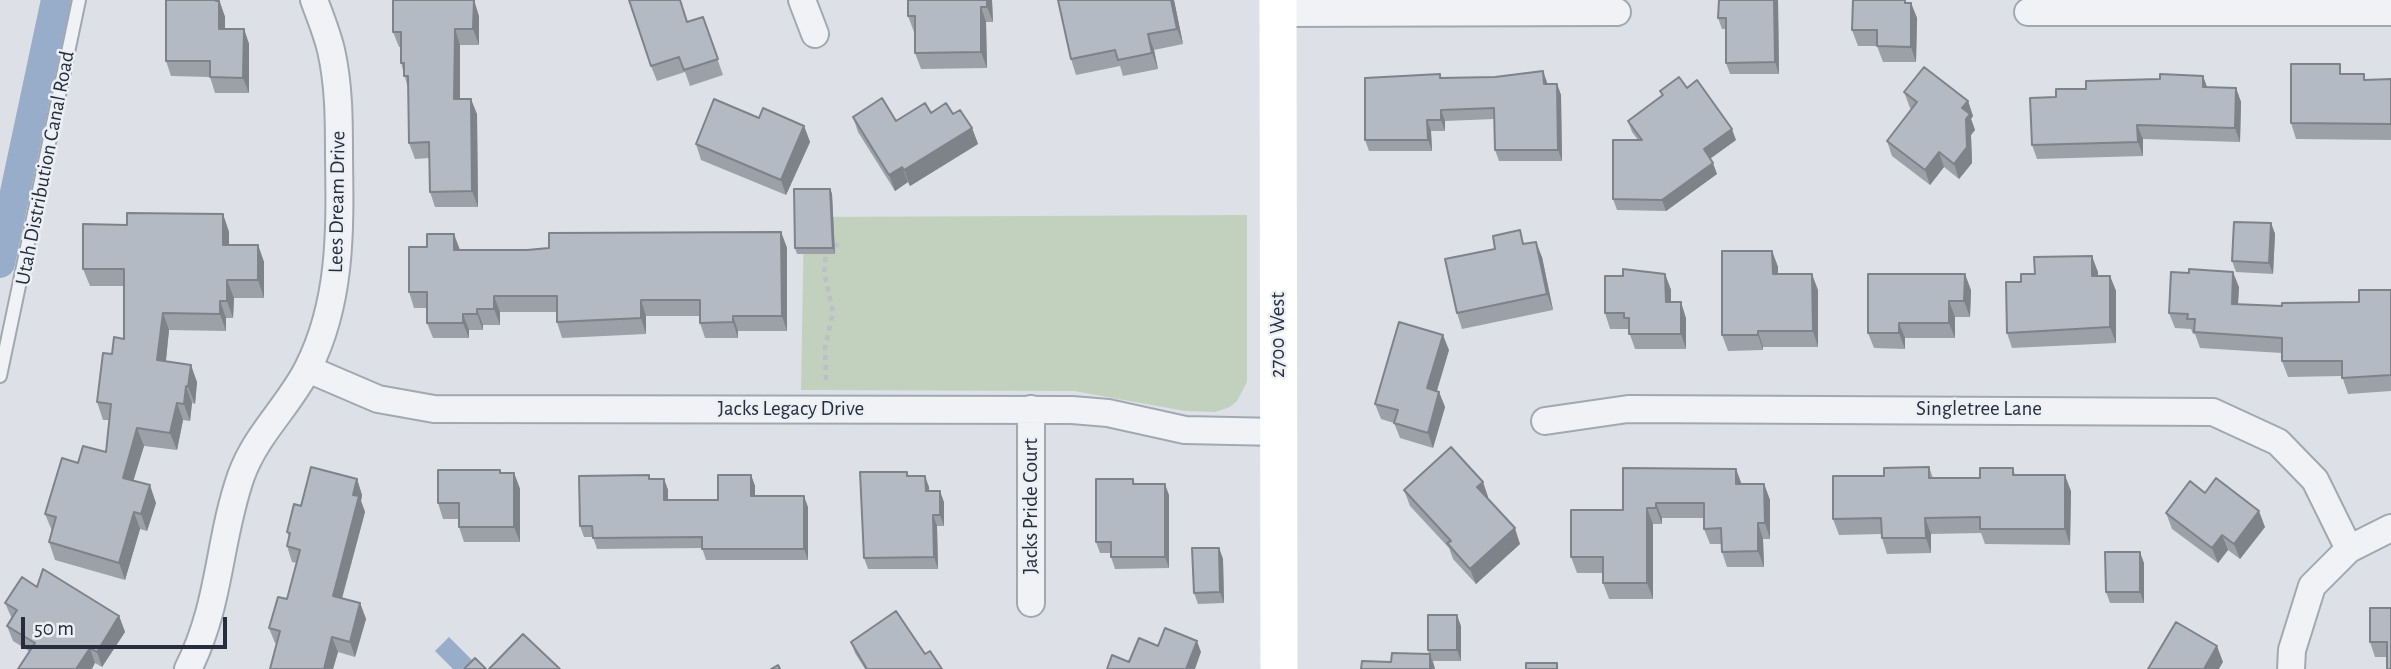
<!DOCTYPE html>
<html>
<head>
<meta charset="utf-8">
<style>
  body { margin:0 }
  #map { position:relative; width:2391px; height:669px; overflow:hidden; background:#dde1e7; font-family:"Alegreya Sans",sans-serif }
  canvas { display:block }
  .scale { position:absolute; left:21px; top:617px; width:206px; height:32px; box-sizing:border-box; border:4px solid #262e3e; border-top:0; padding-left:9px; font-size:21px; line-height:24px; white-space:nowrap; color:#262e3e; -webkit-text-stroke:5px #ecf0f5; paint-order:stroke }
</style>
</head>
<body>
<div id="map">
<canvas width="2391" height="669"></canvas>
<div class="scale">50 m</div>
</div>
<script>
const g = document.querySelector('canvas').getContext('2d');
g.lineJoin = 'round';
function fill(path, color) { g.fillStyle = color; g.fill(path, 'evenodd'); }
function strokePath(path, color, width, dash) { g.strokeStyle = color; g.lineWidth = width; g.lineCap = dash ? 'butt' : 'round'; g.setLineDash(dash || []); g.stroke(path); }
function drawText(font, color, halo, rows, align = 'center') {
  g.font = font + ' "Alegreya Sans",sans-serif'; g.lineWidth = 5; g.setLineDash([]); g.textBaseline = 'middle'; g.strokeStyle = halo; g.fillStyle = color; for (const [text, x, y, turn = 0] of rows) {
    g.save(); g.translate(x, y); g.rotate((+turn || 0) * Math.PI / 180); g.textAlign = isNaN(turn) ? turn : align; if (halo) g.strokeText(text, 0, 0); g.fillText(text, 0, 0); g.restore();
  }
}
const green = new Path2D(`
  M 1247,215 L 1247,382 L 1237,401 L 1230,407 L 1215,412 L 1185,411 L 1074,391 L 801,390 L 804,217 Z`);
const water = new Path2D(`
  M 449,637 L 478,666 L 476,669 L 453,669 L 435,651 Z`);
const canal = new Path2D(`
  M 0,263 L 56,0`);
const path = new Path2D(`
  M 834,245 L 844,245
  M 826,380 L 825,348 L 833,312 L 824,272 L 826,254`);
const service = new Path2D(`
  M 0,376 L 79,0`);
const minor = new Path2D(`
  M 802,0 L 815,34
  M 2028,12 L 2391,12
  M 1278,13 L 1617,12
  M 308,369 L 378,399 L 434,409 L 1072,410 L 1108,413 L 1185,430 L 1278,432
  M 1031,409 L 1031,603
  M 1545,421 L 1628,409 L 2213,412 L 2278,442 L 2315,480 L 2349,549
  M 188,669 C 221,604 218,542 241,476 C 256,434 289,406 308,368 C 342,301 340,228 339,156 C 339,120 339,85 331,50 C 327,33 320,16 314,0
  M 2291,669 L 2292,650 L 2312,586 L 2349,549 L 2391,528`);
const secondary = new Path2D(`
  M 1278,0 L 1279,669`);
const wall = new Path2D(`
  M 908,0 L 992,0 L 993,22 L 986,22 L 987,68 L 921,69 L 915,53 L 915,32 L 914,32 L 908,16 Z
  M 1174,0 L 1183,44 L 1154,50 L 1158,69 L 1123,76 L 1120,66 L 1076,75 L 1071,59 Z
  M 1778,0 L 1779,74 L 1730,74 L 1726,63 L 1726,29 L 1722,29 L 1718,18 Z
  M 220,2 L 225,17 L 225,29 L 244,29 L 249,44 L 249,93 L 215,93 L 210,77 L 171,76 L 166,61 Z
  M 1911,3 L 1917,18 L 1916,62 L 1883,62 L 1877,46 L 1858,46 L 1852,30 Z
  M 479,16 L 479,45 L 460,45 L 460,99 L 477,114 L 478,207 L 435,207 L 430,192 L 429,158 L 415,159 L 409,143 L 408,88 L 401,63 L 401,47 L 399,47 L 393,32 Z
  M 703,17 L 723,75 L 690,86 L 685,72 L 657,81 L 651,66 L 687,22 Z
  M 2343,74 L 2366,79 L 2391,79 L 2391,140 L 2296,139 L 2291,123 Z
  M 2203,76 L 2207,87 L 2236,88 L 2241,102 L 2240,142 L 2143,139 L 2143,156 L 2037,159 L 2032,145 L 2056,97 L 2086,89 L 2160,79 Z
  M 1442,78 L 1547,82 L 1547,84 L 1557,84 L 1561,95 L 1562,161 L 1499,161 L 1495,150 L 1494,119 L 1445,121 L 1445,131 L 1431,131 L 1432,151 L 1369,151 L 1365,140 Z
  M 1687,88 L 1736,140 L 1710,159 L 1717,174 L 1666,211 L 1617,210 L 1613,199 L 1638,140 L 1632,132 L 1628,121 L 1662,96 L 1660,91 Z
  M 1904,92 L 1968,101 L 1973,116 L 1971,119 L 1975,130 L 1971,135 L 1972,163 L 1959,179 L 1944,167 L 1930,185 L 1892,156 L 1887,141 L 1911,109 L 1910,108 Z
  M 931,113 L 953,114 L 972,128 L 978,144 L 910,186 L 908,182 L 895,191 L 858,132 L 853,117 L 896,121 Z
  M 759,118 L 804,126 L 810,142 L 786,195 L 701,160 L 696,144 Z
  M 830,189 L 832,194 L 835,254 L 797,254 L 795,248 Z
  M 223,214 L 229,232 L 229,245 L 258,245 L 264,262 L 264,298 L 234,298 L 233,318 L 226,318 L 226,331 L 169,330 L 166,361 L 197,382 L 195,404 L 192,403 L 190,421 L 183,420 L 177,450 L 144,446 L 133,481 L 156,503 L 147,531 L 140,529 L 125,580 L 55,560 L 49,542 L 52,531 L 45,514 L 78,463 L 106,452 L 109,420 L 103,420 L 97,402 L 112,354 L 124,339 L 124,286 L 90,286 L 83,269 L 127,225 Z
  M 2271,223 L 2275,234 L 2273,274 L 2236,272 L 2232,261 Z
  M 781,232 L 787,248 L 787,331 L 738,331 L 738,338 L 705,338 L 700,323 L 700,316 L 646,316 L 646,334 L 562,338 L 557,322 L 557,312 L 500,312 L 500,325 L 483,325 L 483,330 L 469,330 L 469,338 L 433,338 L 427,323 L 427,308 L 414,308 L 409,292 L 460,250 L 527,250 Z
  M 1525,244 L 1542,257 L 1553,310 L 1462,329 L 1457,313 Z
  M 1772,251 L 1778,267 L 1778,274 L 1818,290 L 1818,347 L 1763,347 L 1763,350 L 1728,351 L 1722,335 Z
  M 2098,272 L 2098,276 L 2110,276 L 2116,291 L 2116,343 L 2012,348 L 2007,333 L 2021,282 Z
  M 1665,274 L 1671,290 L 1671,302 L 1686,318 L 1686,349 L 1635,349 L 1628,329 L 1610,329 L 1605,313 L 1623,276 Z
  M 2239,287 L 2238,304 L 2282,306 L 2359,302 L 2391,290 L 2391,391 L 2348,394 L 2342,376 L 2288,377 L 2282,361 L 2282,353 L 2200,348 L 2195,334 L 2193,334 L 2191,329 L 2175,328 L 2169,313 Z
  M 1971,290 L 1970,317 L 1955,317 L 1955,338 L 1905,338 L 1905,349 L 1874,348 L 1868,333 Z
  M 1449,350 L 1437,391 L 1439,392 L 1445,407 L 1433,448 L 1400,438 L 1394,423 L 1381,419 L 1375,404 Z
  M 1929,467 L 1933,478 L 1980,478 L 2013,468 L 2015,475 L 2071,491 L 2070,545 L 1985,544 L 1981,533 L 1931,534 L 1931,553 L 1887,554 L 1882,538 L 1882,534 L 1839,535 L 1833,519 L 1884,476 Z
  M 1736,469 L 1741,484 L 1764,484 L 1770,500 L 1770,539 L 1763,539 L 1764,567 L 1727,567 L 1722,552 L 1721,544 L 1710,544 L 1704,529 L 1704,518 L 1662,518 L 1662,524 L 1653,524 L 1653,599 L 1609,599 L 1603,583 L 1603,573 L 1577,573 L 1571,557 L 1623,510 Z
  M 500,470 L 502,473 L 514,473 L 520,489 L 520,542 L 464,542 L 459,527 L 459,519 L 443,519 L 438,503 Z
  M 907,472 L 909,476 L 929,487 L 929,491 L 944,502 L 944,526 L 937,526 L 938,569 L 868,569 L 864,558 Z
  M 751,475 L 755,486 L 755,496 L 808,507 L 808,560 L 706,560 L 702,548 L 597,549 L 593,537 L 584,537 L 580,526 L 650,479 L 664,479 L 668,490 L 668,500 L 718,500 Z
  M 357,479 L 362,495 L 361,501 L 365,512 L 342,599 L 360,603 L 366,619 L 355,657 L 338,652 L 333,669 L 270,669 L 277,644 L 275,643 L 269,628 L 287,599 L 297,563 L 292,562 L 287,546 L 289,537 L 287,532 L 301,506 Z
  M 1133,479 L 1135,484 L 1169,495 L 1169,568 L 1115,569 L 1111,557 L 1111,553 L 1100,553 L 1096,542 Z
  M 1483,482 L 1488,497 L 1487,498 L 1520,544 L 1476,584 L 1453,559 L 1449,548 L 1410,506 L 1404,490 Z
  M 2205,493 L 2265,527 L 2240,559 L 2228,550 L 2218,563 L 2172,529 L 2166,513 Z
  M 1219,548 L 1223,559 L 1224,603 L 1198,604 L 1194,593 Z
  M 2144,563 L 2144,603 L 2110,603 L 2106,592 Z
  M 37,587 L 119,616 L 125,632 L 102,667 L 95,663 L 29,651 L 13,641 L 7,626 L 12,619 L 5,603 Z
  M 2391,608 L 2387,657 L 2375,657 L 2370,642 Z
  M 1461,626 L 1461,661 L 1433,661 L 1435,669 L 1361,669 L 1429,654 L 1428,650 Z
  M 851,642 L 942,669 L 865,669 L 855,653 Z`);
const shadedWall = new Path2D(`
  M 216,0 L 219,0 L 225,17 L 225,44 L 219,29 Z
  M 474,0 L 479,16 L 479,45 L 473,29 Z
  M 987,0 L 992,0 L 993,22 L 987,7 Z
  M 1171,0 L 1174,0 L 1183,44 L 1177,29 Z
  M 1774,0 L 1778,0 L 1779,74 L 1775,62 Z
  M 1911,3 L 1917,18 L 1916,62 L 1911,47 Z
  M 981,7 L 986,22 L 987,68 L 981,52 Z
  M 244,29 L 249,44 L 249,93 L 243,78 Z
  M 455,29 L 460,45 L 460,115 L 454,99 Z
  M 1148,34 L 1154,50 L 1158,69 L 1152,53 Z
  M 1543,71 L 1547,82 L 1548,95 L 1544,84 Z
  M 2203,76 L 2208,90 L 2203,87 Z
  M 1557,84 L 1561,95 L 1562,161 L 1558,150 Z
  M 2236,88 L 2241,102 L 2240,142 L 2235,128 Z
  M 471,99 L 477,114 L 478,207 L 472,191 Z
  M 1968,101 L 1973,116 L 1971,119 L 1975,130 L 1971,135 L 1972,163 L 1959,179 L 1954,164 L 1962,108 Z
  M 1441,110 L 1445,121 L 1445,131 L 1441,120 Z
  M 1427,120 L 1431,131 L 1432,151 L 1428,140 Z
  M 2137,125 L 2143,139 L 2143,156 L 2138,142 Z
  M 804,126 L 810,142 L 786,195 L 781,180 Z
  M 972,128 L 978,144 L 910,186 L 904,170 Z
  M 1732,129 L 1736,140 L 1708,160 L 1704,149 Z
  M 1939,152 L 1944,167 L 1930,185 L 1925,170 Z
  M 1713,163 L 1717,174 L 1666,211 L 1662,200 Z
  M 902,167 L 908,182 L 895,191 L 889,175 Z
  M 830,189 L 832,194 L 835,254 L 833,248 Z
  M 223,214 L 229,232 L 229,262 L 223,245 Z
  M 2271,223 L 2275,234 L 2273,274 L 2269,263 Z
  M 781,232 L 787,248 L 787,331 L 782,316 Z
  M 454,234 L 460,250 L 454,250 Z
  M 1536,242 L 1542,257 L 1553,310 L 1547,294 Z
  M 258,245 L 264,262 L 264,298 L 258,280 Z
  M 1772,251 L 1778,267 L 1778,290 L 1773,274 Z
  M 2092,256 L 2098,272 L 2098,291 L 2092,276 Z
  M 2233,272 L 2239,287 L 2237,320 L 2232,304 Z
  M 1665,274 L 1671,290 L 1671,318 L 1666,302 Z
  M 1812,274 L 1818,290 L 1818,347 L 1813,331 Z
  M 1965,274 L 1971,290 L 1970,317 L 1964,301 Z
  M 2110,276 L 2116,291 L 2116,343 L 2110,327 Z
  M 227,280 L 234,298 L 233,318 L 227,301 Z
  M 494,296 L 500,312 L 500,325 L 494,309 Z
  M 641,300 L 646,316 L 646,334 L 641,318 Z
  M 220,301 L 226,318 L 226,331 L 220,314 Z
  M 1949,301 L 1955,317 L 1955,338 L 1949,323 Z
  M 1681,302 L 1686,318 L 1686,349 L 1681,334 Z
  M 477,309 L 483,325 L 483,330 L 477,314 Z
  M 163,313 L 169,330 L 164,378 L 157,360 Z
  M 463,314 L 469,330 L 469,338 L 463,323 Z
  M 733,316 L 738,331 L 738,338 L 733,322 Z
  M 1899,323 L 1905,338 L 1905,349 L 1899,333 Z
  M 1758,331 L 1763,347 L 1763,350 L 1758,335 Z
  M 1443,335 L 1449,350 L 1433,403 L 1427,388 Z
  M 191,365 L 197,382 L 195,404 L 188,387 Z
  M 186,386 L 192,403 L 190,421 L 184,404 Z
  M 1439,392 L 1445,407 L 1433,448 L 1428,433 Z
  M 177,403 L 183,420 L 177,450 L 170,433 Z
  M 137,428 L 144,446 L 129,495 L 123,478 Z
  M 1736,469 L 1742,485 L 1736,484 Z
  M 514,473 L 520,489 L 520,542 L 514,527 Z
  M 751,475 L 755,486 L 755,507 L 751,496 Z
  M 2065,475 L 2071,491 L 2070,545 L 2065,529 Z
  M 925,476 L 929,487 L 930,502 L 926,491 Z
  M 357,479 L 362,495 L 361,501 L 365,512 L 338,612 L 333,596 Z
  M 664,479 L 668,490 L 668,511 L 664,500 Z
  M 1483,482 L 1488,497 L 1483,503 L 1477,487 Z
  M 1165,484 L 1169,495 L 1169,568 L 1165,557 Z
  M 1764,484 L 1770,500 L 1770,539 L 1765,523 Z
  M 150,485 L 156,503 L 147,531 L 141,514 Z
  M 940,491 L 944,502 L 944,526 L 940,515 Z
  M 804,496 L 808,507 L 808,560 L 804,549 Z
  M 1656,503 L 1662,518 L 1662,524 L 1656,508 Z
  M 1647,508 L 1653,524 L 1653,599 L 1647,583 Z
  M 2259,511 L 2265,527 L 2240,559 L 2234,544 Z
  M 134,512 L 140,529 L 125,580 L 119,563 Z
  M 933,515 L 937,526 L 938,569 L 934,557 Z
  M 1925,518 L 1931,534 L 1931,553 L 1926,538 Z
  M 1758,523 L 1763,539 L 1764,567 L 1758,551 Z
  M 1515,528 L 1520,544 L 1476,584 L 1470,569 Z
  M 2222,535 L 2228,550 L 2218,563 L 2212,548 Z
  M 1219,548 L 1223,559 L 1224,603 L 1220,592 Z
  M 2140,552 L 2144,563 L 2144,603 L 2140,592 Z
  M 360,603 L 366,619 L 355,657 L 350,642 Z
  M 1457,615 L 1461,626 L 1461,661 L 1457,650 Z
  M 119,616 L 125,632 L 102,667 L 97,652 Z
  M 332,637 L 338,652 L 333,669 L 324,669 Z
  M 1197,641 L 1201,652 L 1195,669 L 1186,669 Z
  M 2217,646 L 2223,662 L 2219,669 L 2204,669 Z
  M 90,648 L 95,663 L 92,669 L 76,669 Z
  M 1430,654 L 1435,669 L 1430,669 Z`);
const building = new Path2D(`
  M 166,0 L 216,0 L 216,1 L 219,1 L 219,29 L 244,29 L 243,78 L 210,77 L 210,61 L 166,61 Z
  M 393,0 L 474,0 L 473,29 L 455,29 L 454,99 L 471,99 L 472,191 L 430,192 L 429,142 L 409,143 L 408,76 L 404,76 L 404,63 L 401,63 L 401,32 L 393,32 Z
  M 629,0 L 680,0 L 687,22 L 703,17 L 718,59 L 684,70 L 679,57 L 651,66 Z
  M 908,0 L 987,0 L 987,7 L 981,7 L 981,52 L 915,53 L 915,16 L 908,16 Z
  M 1058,0 L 1171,0 L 1177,29 L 1148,34 L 1152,53 L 1118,60 L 1115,50 L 1071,59 Z
  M 1719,0 L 1774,0 L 1775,62 L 1726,63 L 1726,18 L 1718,18 Z
  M 1853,0 L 1905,0 L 1905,3 L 1911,3 L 1911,47 L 1877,46 L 1877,30 L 1852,30 Z
  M 2291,64 L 2340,64 L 2340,74 L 2364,74 L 2364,80 L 2391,79 L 2391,124 L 2291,123 Z
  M 1924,67 L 1968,101 L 1962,108 L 1970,114 L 1966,119 L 1967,147 L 1954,164 L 1939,152 L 1925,170 L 1887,141 L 1917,102 L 1904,92 Z
  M 1543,71 L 1544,84 L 1557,84 L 1558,150 L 1495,150 L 1494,108 L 1441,110 L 1441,120 L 1427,120 L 1428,140 L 1365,140 L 1365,78 L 1440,74 L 1440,78 L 1495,77 Z
  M 2160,74 L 2203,76 L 2203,87 L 2236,88 L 2235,128 L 2137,125 L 2138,142 L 2032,145 L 2030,98 L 2056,97 L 2056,89 L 2086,89 L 2086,81 L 2160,79 Z
  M 1679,77 L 1687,88 L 1697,80 L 1732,129 L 1704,149 L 1713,163 L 1662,200 L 1613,199 L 1613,140 L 1642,140 L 1628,121 L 1663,95 L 1660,91 Z
  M 882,98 L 896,121 L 925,103 L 931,113 L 946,103 L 953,114 L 960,110 L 972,128 L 904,170 L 902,167 L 889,175 L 853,117 Z
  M 714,99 L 759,118 L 763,108 L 804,126 L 781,180 L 696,144 Z
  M 794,189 L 830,189 L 833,248 L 795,248 Z
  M 127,213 L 223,214 L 223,245 L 258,245 L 258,280 L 227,280 L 227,301 L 220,301 L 220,314 L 163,313 L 157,360 L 191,365 L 188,387 L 186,386 L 184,404 L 177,403 L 170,433 L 137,428 L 123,478 L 150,485 L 141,514 L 134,512 L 119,563 L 49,542 L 56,517 L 45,514 L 62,458 L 78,463 L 83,446 L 106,452 L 111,404 L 97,402 L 103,353 L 112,354 L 114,337 L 124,339 L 124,269 L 83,269 L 83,224 L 127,225 Z
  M 2234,222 L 2271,223 L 2269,263 L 2232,261 Z
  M 1520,230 L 1523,244 L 1536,242 L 1547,294 L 1457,313 L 1445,259 L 1495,249 L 1493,236 Z
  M 781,232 L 782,316 L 733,316 L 733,322 L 700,323 L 700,300 L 641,300 L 641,318 L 557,322 L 557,296 L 494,296 L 494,309 L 477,309 L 477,314 L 463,314 L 463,323 L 427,323 L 427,292 L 409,292 L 409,247 L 427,247 L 427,234 L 454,234 L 454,250 L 527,250 L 549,248 L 549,233 Z
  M 1722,251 L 1772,251 L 1773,274 L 1812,274 L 1813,331 L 1758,331 L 1758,335 L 1722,335 Z
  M 2092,256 L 2092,276 L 2110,276 L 2110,327 L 2007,333 L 2006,282 L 2021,282 L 2021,274 L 2035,274 L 2034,257 Z
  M 1623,269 L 1665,274 L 1666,302 L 1681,302 L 1681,334 L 1629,334 L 1629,318 L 1624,318 L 1624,313 L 1605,313 L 1605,276 L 1623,276 Z
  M 2189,269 L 2233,272 L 2232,304 L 2282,306 L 2282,303 L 2359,302 L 2359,290 L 2391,290 L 2391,375 L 2342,378 L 2342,361 L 2282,361 L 2282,338 L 2194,332 L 2195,319 L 2187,319 L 2188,314 L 2169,313 L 2171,272 L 2189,273 Z
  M 1868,274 L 1965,274 L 1964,301 L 1949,301 L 1949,323 L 1899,323 L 1899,333 L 1868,333 Z
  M 1399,322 L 1443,335 L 1427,388 L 1439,392 L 1428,433 L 1394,423 L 1398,410 L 1375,404 Z
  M 1451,447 L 1483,482 L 1477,487 L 1515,528 L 1470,569 L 1447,543 L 1451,541 L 1404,490 Z
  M 311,467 L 357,479 L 353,495 L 359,496 L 333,596 L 360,603 L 350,642 L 332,637 L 324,669 L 270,669 L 280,631 L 269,628 L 278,597 L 287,599 L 300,550 L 287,546 L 290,533 L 287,532 L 294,504 L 301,506 Z
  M 1929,467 L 1929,478 L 1980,478 L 1980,468 L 2013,468 L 2013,475 L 2065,475 L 2065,529 L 1980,529 L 1980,517 L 1925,518 L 1926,538 L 1882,538 L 1881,518 L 1833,519 L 1833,476 L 1884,476 L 1884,468 Z
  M 1623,468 L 1736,469 L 1736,484 L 1764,484 L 1765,523 L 1758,523 L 1758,551 L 1722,552 L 1721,528 L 1704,529 L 1704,503 L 1656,503 L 1656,508 L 1647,508 L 1647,583 L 1603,583 L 1603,557 L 1571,557 L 1571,510 L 1623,510 Z
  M 438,470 L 500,470 L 500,473 L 514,473 L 514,527 L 459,527 L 459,503 L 438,503 Z
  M 860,472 L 907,472 L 907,476 L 925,476 L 926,491 L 940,491 L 940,515 L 933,515 L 934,557 L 864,558 Z
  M 649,475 L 649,479 L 664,479 L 664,500 L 718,500 L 718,475 L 751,475 L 751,496 L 804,496 L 804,549 L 702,549 L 702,537 L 593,538 L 592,526 L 580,526 L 579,476 Z
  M 2216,478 L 2259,511 L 2234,544 L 2222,535 L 2212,548 L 2166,513 L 2190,481 L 2205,493 Z
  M 1096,479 L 1133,479 L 1133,484 L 1165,484 L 1165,557 L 1111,557 L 1111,542 L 1096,542 Z
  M 1192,548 L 1219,548 L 1220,592 L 1194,593 Z
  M 2105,552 L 2140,552 L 2140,592 L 2106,592 Z
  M 43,569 L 119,616 L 97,652 L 90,648 L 76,669 L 18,669 L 35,643 L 7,626 L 17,610 L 5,603 L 22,577 L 37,587 Z
  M 2370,608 L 2391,608 L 2391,669 L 2387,669 L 2387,642 L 2370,642 Z
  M 896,611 L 925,654 L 930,651 L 942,669 L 867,669 L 851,642 Z
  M 1428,615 L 1457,615 L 1457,650 L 1428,650 Z
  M 2176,622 L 2217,646 L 2204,669 L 2148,669 Z
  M 1165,628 L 1197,641 L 1186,669 L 1107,669 L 1112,655 L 1129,662 L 1139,638 L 1158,646 Z
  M 523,634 L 560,669 L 489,669 Z
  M 1392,653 L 1430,654 L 1430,669 L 1361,669 L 1362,661 L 1391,662 Z
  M 475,658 L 486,669 L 464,669 Z
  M 1526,663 L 1557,663 L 1557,669 L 1526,669 Z
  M 778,665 L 780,669 L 771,669 Z`);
const streetNames = [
  ["Utah Distribution Canal Road",45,168,-79],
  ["Lees Dream Drive",337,202,-89],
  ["2700 West",1278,335,-90],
  ["Jacks Legacy Drive",791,409],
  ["Singletree Lane",1979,409],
  ["Jacks Pride Court",1031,506,-90]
];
fill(green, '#c2d1be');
fill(water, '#97adc9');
strokePath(canal, '#97adc9', 30);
strokePath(service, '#a2a8b1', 16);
strokePath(minor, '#a2a8b1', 30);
strokePath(path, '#bbbfc6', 4.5, [5, 5]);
strokePath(service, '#f0f2f6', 12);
strokePath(minor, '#f0f2f6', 26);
strokePath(secondary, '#fff', 37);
fill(wall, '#9ba0a9');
fill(shadedWall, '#7e8289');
fill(building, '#b4bac4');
strokePath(building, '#7e8289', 2);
drawText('21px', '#262e3e', '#ecf0f5', streetNames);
</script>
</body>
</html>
